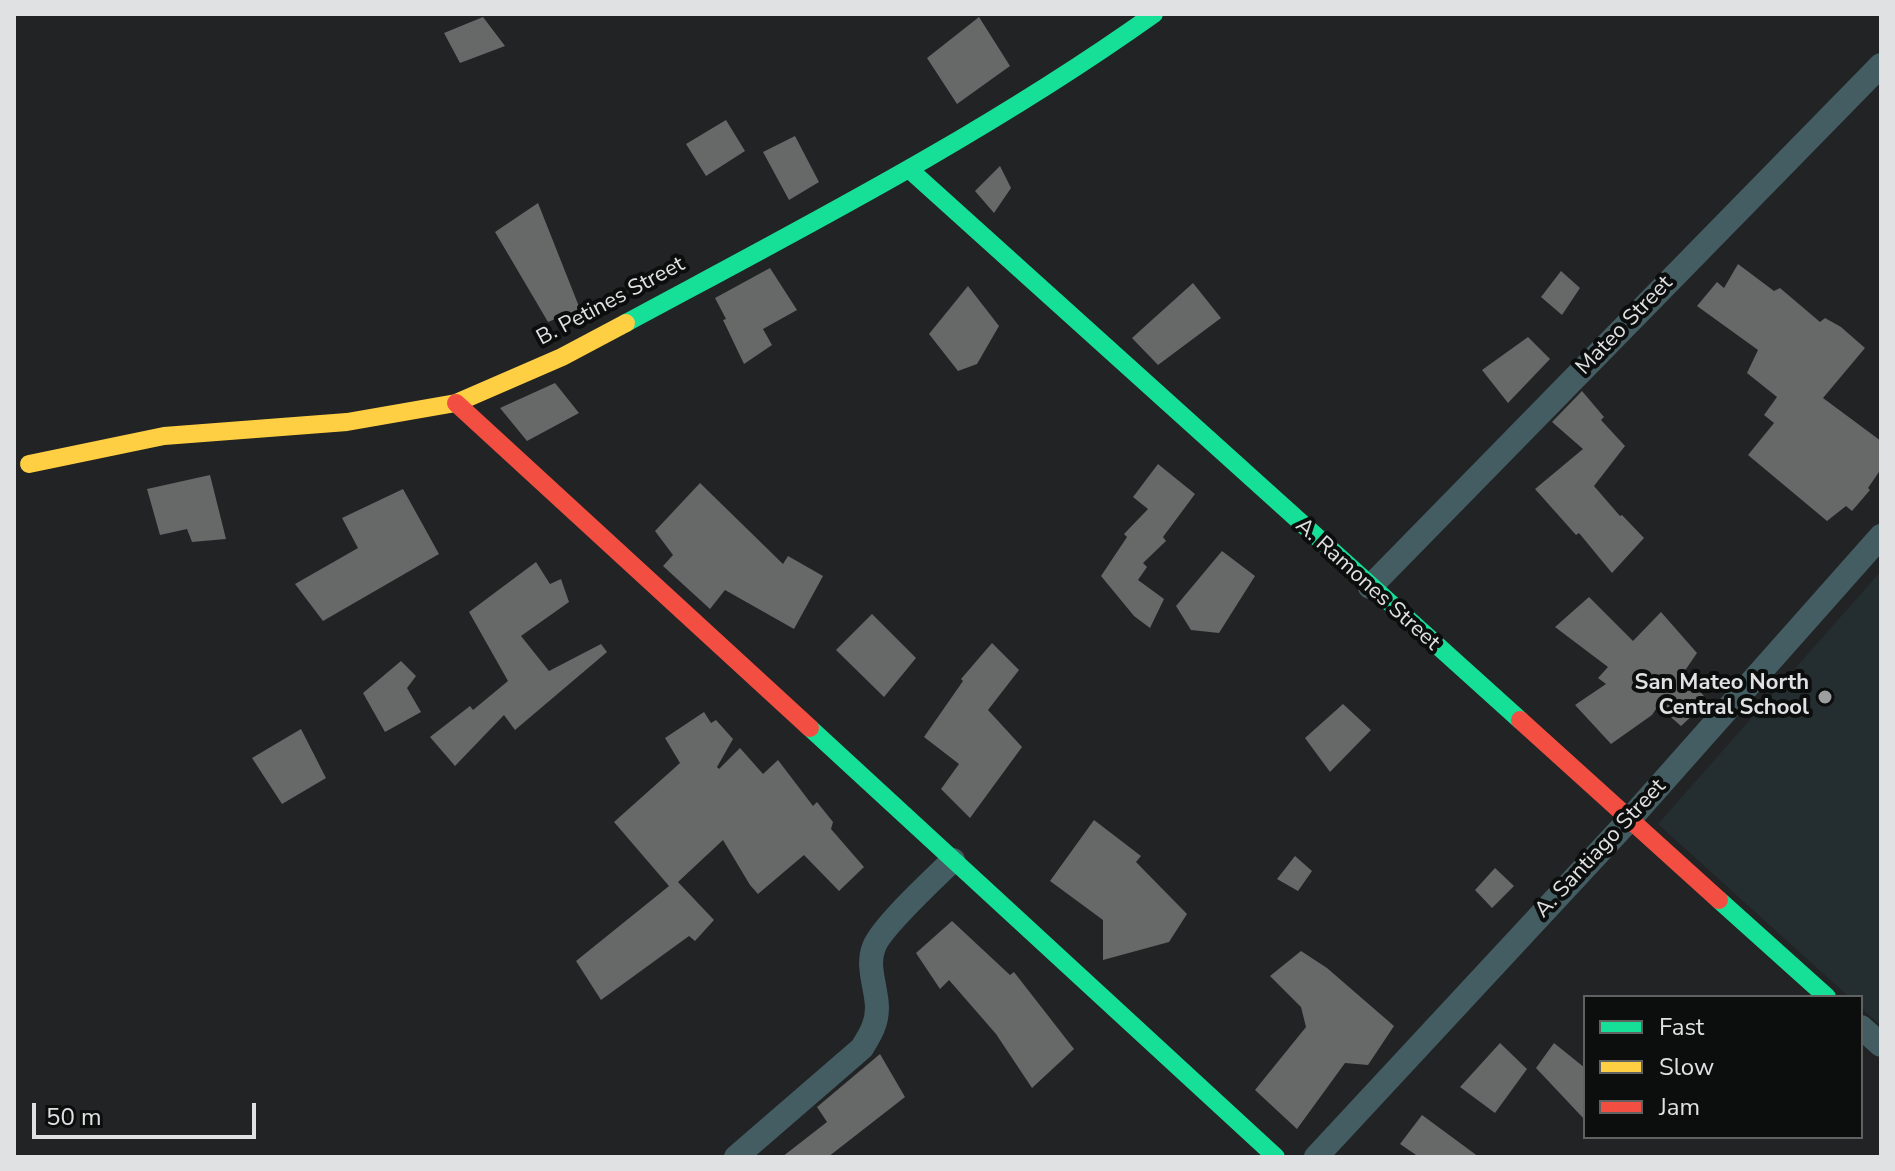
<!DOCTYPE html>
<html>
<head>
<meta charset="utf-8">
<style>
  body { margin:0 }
  #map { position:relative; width:1895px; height:1171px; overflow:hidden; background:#222324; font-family:"Nunito Sans",sans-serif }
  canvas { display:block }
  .frame { position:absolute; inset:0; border:16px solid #dfe1e2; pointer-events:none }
  .legend { position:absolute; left:1583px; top:995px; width:280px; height:144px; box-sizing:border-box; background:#0c0d0d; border:2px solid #606262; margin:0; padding:10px 14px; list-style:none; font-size:24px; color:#dfe1e2 }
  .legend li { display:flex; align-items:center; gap:16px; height:40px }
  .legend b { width:40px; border:2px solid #606262 }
  .scale { position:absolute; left:32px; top:1103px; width:224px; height:36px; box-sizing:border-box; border:4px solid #dfe1e2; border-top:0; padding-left:10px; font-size:24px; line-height:28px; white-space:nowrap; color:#dfe1e2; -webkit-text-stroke:6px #0c0d0d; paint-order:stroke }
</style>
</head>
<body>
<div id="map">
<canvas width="1895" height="1171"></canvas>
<div class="frame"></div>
<ul class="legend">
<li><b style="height:10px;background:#16e098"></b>Fast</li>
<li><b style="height:10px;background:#ffcf43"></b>Slow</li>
<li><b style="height:10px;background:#f24e42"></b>Jam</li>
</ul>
<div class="scale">50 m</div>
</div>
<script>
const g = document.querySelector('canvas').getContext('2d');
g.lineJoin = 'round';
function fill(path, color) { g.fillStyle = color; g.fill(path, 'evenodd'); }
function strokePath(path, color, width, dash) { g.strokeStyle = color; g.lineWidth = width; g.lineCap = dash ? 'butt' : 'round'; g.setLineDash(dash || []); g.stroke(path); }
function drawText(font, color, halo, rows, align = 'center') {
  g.font = font + ' "Nunito Sans",sans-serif'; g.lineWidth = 8; g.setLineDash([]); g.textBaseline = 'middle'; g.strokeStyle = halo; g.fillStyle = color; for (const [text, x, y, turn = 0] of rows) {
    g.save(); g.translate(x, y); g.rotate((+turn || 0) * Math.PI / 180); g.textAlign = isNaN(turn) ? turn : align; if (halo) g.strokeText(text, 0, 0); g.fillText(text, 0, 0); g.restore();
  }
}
const built = new Path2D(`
  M 1881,571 L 1881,1026 L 1861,1008 L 1861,997 L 1849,997 L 1658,824 Z`);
const building = new Path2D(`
  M 483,17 L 505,46 L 460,63 L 444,33 Z
  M 979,17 L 1010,66 L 957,104 L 927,58 Z
  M 726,120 L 745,151 L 706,176 L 686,144 Z
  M 795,136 L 819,182 L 789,200 L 763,152 Z
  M 1000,166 L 1011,188 L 994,213 L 975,191 Z
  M 538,203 L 580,309 L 548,322 L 495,232 Z
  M 1738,264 L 1774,291 L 1780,288 L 1820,322 L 1825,318 L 1841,327 L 1865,348 L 1823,398 L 1881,441 L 1881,469 L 1868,488 L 1870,490 L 1852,511 L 1846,506 L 1827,521 L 1748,455 L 1774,423 L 1764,415 L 1777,397 L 1747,373 L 1758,350 L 1697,306 L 1717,282 L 1724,288 Z
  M 770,268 L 797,310 L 763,329 L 772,345 L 744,364 L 723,320 L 726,319 L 715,298 Z
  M 1561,271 L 1580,288 L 1562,315 L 1541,297 Z
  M 1193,283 L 1221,318 L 1158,365 L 1132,338 Z
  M 968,286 L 999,326 L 977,364 L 958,371 L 929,334 Z
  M 1528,337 L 1550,359 L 1508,403 L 1482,370 Z
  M 555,383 L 579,413 L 527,441 L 500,408 Z
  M 1582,391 L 1604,417 L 1601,420 L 1625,446 L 1594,486 L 1620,516 L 1622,515 L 1644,538 L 1612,573 L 1579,533 L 1576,535 L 1535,489 L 1583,449 L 1552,422 Z
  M 1158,464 L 1195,494 L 1163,537 L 1166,541 L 1143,563 L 1147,567 L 1138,580 L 1164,599 L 1150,628 L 1134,616 L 1101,576 L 1127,537 L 1124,534 L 1148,509 L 1133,497 Z
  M 210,475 L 226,539 L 192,542 L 187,529 L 160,535 L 147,489 Z
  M 700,483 L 783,564 L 788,556 L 823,576 L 794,629 L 725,590 L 710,609 L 663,566 L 673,555 L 655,531 Z
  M 403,489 L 439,554 L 323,621 L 295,584 L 358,548 L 342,518 Z
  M 1222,551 L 1255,576 L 1219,633 L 1191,630 L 1176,606 Z
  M 536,562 L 550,584 L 561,579 L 569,602 L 521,636 L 549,671 L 601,644 L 607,652 L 515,730 L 504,715 L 455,766 L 430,737 L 470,706 L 473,710 L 508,681 L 469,612 Z
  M 1589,597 L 1633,641 L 1661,612 L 1697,653 L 1684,672 L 1708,701 L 1681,726 L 1658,706 L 1652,715 L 1611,744 L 1575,705 L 1606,684 L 1598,678 L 1608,667 L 1555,627 Z
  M 872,614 L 916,658 L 884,697 L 836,650 Z
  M 992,643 L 1019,670 L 988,710 L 1022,747 L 970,818 L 941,789 L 959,764 L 924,737 L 963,681 L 961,679 Z
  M 401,661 L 416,676 L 407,688 L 421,712 L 385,732 L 363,693 Z
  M 1343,704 L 1371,730 L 1330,772 L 1305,738 Z
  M 704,712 L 711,723 L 716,720 L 733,739 L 717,767 L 719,769 L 740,748 L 763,774 L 778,760 L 813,806 L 817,802 L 833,822 L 831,829 L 864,867 L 839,891 L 804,855 L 758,894 L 750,885 L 723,840 L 678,882 L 714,920 L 695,941 L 689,936 L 601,1000 L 576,961 L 669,886 L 614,822 L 680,763 L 665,738 Z
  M 301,729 L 326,778 L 282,804 L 252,758 Z
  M 1094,820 L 1141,856 L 1136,862 L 1187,914 L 1169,942 L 1103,960 L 1103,920 L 1050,881 Z
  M 1295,856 L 1312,871 L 1298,891 L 1277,879 Z
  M 1495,868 L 1514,886 L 1492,908 L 1475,890 Z
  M 952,921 L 1010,975 L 1014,972 L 1074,1049 L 1032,1088 L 996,1034 L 949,980 L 940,989 L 916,953 Z
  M 1301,951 L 1327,968 L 1394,1026 L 1368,1065 L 1345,1063 L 1297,1129 L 1255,1090 L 1306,1027 L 1301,1007 L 1270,976 Z
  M 1500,1043 L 1527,1069 L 1495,1113 L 1460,1087 Z
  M 1554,1043 L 1585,1068 L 1585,1120 L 1536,1068 Z
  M 880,1054 L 905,1097 L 828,1157 L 782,1157 L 827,1122 L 817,1107 Z
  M 1422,1115 L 1479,1157 L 1419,1157 L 1400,1144 Z`);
const street = new Path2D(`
  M 1370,587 L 1881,65
  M 1861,1027 L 1881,1045
  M 736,1157 L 862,1048 C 870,1035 877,1024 877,1008 C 877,989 866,966 874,947 C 881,927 935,878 953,860
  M 1316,1157 L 1629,820 L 1881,536`);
const fast = new Path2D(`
  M 910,170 L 1520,720
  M 626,323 C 806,226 987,133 1154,14
  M 810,728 L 1276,1157
  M 1719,900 L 1827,997`);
const slow = new Path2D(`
  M 29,464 L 164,436 L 347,422 L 456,403 L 562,357 L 626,323`);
const jam = new Path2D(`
  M 456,403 L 810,728
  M 1520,720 L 1719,900`);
const markers = [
  [1825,697,8,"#9d9ea0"]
];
const streetNames = [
  ["B. Petines Street",611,302,-28],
  ["Mateo Street",1625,326,-46],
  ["A. Ramones Street",1367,585,42],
  ["A. Santiago Street",1601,849,-47]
];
const poiNames = [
  ["San Mateo North",1809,684],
  ["Central School",1809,709]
];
fill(built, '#242d30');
fill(building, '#676868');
strokePath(street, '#445d62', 24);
strokePath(fast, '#16e098', 18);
strokePath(slow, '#ffcf43', 18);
strokePath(jam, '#f24e42', 18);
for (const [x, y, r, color] of markers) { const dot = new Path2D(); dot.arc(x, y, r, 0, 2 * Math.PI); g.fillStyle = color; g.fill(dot); strokePath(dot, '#0c0d0d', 3); }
drawText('22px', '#dfe1e2', '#0c0d0d', streetNames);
drawText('bold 22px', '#dfe1e2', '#0c0d0d', poiNames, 'right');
</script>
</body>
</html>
